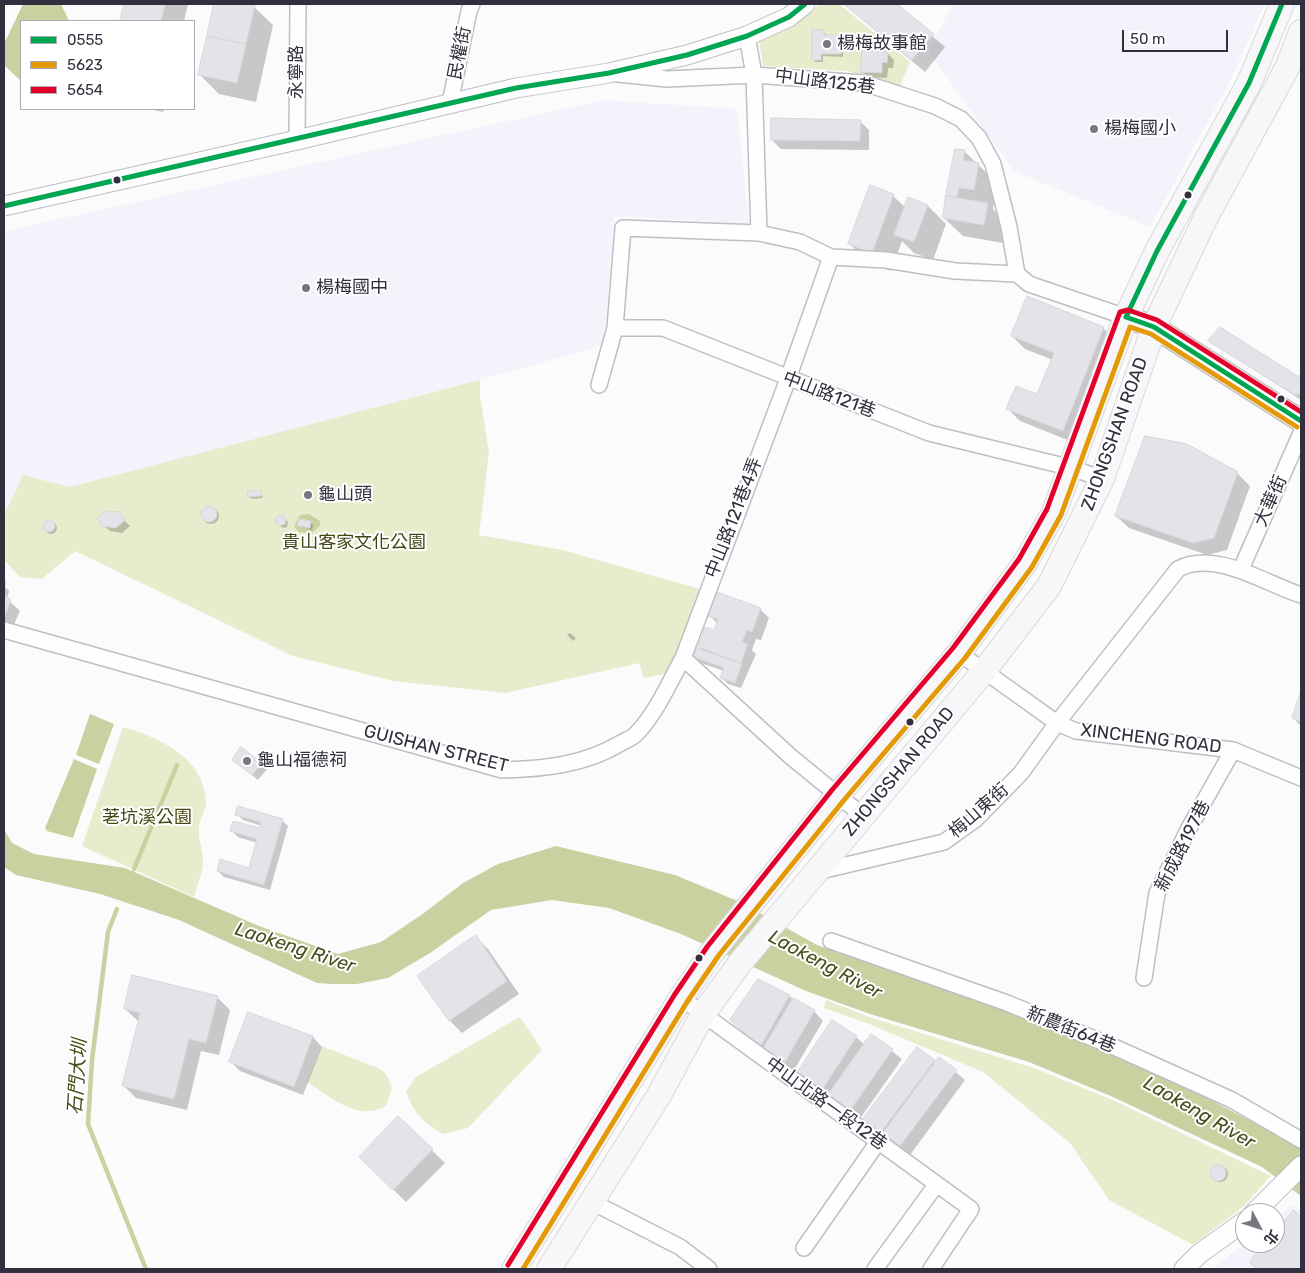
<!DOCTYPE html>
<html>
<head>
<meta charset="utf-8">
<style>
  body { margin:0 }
  #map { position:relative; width:1305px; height:1273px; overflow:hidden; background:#fbfbfb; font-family:Rubik,"Noto Sans TC",sans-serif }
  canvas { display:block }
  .frame { position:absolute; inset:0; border:5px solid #32303e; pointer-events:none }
  .legend { position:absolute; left:20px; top:20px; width:175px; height:90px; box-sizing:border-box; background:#fff; border:1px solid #adacb2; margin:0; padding:6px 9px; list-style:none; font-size:15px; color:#32303e }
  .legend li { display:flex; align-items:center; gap:10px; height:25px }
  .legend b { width:25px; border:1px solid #adacb2 }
  .north { position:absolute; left:1235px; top:1203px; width:50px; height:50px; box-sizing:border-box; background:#fff; border:1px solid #adacb2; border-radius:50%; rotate:130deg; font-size:14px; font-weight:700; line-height:20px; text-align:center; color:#32303e }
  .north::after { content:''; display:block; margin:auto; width:18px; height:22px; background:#787780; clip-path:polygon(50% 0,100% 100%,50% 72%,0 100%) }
  .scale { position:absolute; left:1122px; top:30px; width:106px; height:22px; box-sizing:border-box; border:2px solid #32303e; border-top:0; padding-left:6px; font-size:15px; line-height:18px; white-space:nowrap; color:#32303e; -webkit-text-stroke:4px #fff; paint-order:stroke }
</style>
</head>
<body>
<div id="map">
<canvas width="1305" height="1273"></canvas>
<div class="frame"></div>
<ul class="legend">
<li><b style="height:6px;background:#00a651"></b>0555</li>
<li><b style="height:6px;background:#e39a06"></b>5623</li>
<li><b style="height:6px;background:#e4002b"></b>5654</li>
</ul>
<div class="north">北</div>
<div class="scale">50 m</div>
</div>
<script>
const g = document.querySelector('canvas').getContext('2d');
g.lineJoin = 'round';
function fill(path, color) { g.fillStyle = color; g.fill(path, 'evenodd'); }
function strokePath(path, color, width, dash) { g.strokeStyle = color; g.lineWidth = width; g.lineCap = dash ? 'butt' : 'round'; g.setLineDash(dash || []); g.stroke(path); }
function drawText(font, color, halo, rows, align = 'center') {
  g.font = font + ' Rubik,"Noto Sans TC",sans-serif'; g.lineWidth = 4; g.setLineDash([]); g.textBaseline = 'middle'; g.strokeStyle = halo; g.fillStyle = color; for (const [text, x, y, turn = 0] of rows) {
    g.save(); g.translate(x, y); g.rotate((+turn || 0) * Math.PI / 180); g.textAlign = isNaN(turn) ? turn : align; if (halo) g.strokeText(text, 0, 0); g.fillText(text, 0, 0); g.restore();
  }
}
const built = new Path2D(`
  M 953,4 L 1265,4 L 1227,87 L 1150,227 L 1014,171 L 928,51 Z
  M 604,100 L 737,109 L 749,224 L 614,216 L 604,345 L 480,380 L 70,487 L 23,475 L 4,515 L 4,231 Z
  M 1293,1205 L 1301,1211 L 1301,1269 L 1212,1269 L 1245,1243 L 1275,1243 L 1275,1219 Z`);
const green = new Path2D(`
  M 820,4 L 839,4 L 910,62 L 899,88 L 848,71 L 763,66 L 759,41 L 796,22 Z
  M 480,380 L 480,396 L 489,453 L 479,535 L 562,550 L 700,589 L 678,651 L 665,674 L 644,678 L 639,663 L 505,693 L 393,681 L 293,656 L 75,551 L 42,579 L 20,577 L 4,560 L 4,515 L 23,475 L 70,487 Z
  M 123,727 C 158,737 205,758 206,802 C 206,811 199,819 199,828 C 198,838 202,849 203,859 C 204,871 197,885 194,897 L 82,846 Z
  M 826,1000 L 872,1018 L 1034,1068 L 1115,1101 L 1271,1176 L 1244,1206 L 1193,1245 L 1109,1200 L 1070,1143 L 983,1072 L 869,1024 L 824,1008 Z
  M 520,1017 L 542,1050 L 468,1128 L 443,1134 C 422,1122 415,1114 406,1092 L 416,1077 Z
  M 322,1046 L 380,1069 L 386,1074 L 392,1088 L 386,1106 C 356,1122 332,1097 307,1082 Z`);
const water = new Path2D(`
  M 23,4 L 61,4 L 69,21 L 21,21 L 21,81 L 4,65 L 4,44 Z
  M 309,514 L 320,521 L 320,526 L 312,533 L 299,532 L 294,526 L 300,515 Z
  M 90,714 L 114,724 L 99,764 L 76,755 Z
  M 74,759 L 97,769 L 73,838 L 47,831 L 45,828 Z
  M 4,821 L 5,831 L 12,843 L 34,854 L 125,868 L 259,926 L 338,954 L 381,942 L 424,913 L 463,883 L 498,864 L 556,846 L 675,875 L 740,902 L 817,945 L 1012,1012 L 1145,1066 L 1301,1147 L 1301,1196 L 1262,1167 L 1113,1097 L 1029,1062 L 870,1014 L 806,991 L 681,934 L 609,908 L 552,900 L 491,910 L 430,953 L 388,978 L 357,984 L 333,984 L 317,983 L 179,920 L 100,894 L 16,875 L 4,867 Z`);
const shadow = new Path2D(`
  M 125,4 L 188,4 L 184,21 L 121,21 Z
  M 215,4 L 251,4 L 273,25 L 256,102 L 219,94 L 200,75 Z
  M 844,4 L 895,4 L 945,47 L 925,72 Z
  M 823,31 L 826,36 L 841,36 L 844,39 L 843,57 L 823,56 L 823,62 L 815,62 L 813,59 Z
  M 888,54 L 894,60 L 893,68 L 888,68 L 887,78 L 868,77 L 862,71 Z
  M 149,109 L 164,109 L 163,112 Z
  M 860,121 L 869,130 L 869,150 L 781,149 L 772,140 Z
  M 956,150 L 964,151 L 997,183 L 993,209 L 1006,223 L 1003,243 L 963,236 L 944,218 Z
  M 871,187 L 893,196 L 905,207 L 928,206 L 946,224 L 933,260 L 914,253 L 902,241 L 891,271 L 868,262 L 850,244 Z
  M 1103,328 L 1116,340 L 1075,443 L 1020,421 L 1008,409 L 1038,396 L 1053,360 L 1025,349 L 1012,336 Z
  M 1210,341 L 1300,379 L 1301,375 L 1301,400 Z
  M 1237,473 L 1250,486 L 1227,550 L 1207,555 L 1129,528 L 1116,516 Z
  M 260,492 L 263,498 L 252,499 L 249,497 Z
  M203 516a8 8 0 1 1 16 0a8 8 0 1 1-16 0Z
  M 285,519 L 288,522 L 287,527 L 283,528 L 279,525 Z
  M 124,520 L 130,526 L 122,533 L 110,531 L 103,525 Z
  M 310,522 L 313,525 L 312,530 L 299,526 Z
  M45 528a6 6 0 1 1 12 0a6 6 0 1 1-12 0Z
  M 4,580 L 6,582 L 5,587 L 9,591 L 7,599 L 20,611 L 13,627 L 4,623 Z
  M 760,609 L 769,618 L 761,640 L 756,639 L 752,650 L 756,654 L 741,688 L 728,684 L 722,678 L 724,671 L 701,663 L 695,657 L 705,652 L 699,647 L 715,632 L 718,624 L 710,616 Z
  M 570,633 L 576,638 L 573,641 L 567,635 Z
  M 1301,695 L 1301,726 L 1293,718 Z
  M 233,760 L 261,764 L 267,769 L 258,780 Z
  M 237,814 L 282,820 L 288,826 L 270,890 L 224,877 L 218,871 L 250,869 L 258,843 L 238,837 L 232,831 L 260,830 L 262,826 L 243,820 Z
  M 476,937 L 488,949 L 519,994 L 462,1033 L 450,1021 Z
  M 789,996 L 814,1011 L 823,1021 L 794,1070 L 774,1058 L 741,1029 Z
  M 217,997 L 230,1010 L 219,1055 L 201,1051 L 187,1110 L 136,1098 L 124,1086 L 139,1022 L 125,1009 Z
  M 249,1013 L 313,1037 L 322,1047 L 303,1095 L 240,1071 L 231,1062 Z
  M 871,1035 L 902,1059 L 859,1120 L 798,1073 L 856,1037 L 865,1045 Z
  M 940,1059 L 965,1080 L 910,1155 L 865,1119 L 934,1061 L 936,1063 Z
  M 398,1117 L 445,1163 L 406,1202 L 360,1157 Z
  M1212 1174a8 8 0 1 1 16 0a8 8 0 1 1-16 0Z
  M 1294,1212 L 1301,1218 L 1301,1269 L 1258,1269 L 1251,1262 L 1267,1243 L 1275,1243 L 1275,1234 Z`);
const stream = new Path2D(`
  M 134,869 L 177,765
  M 117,909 L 108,932 L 92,1060 L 88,1124 L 146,1269`);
const building = new Path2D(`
  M 124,4 L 165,5 L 161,21 L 120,21 Z
  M 214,4 L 255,5 L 246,44 L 207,36 Z
  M 844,4 L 897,4 L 934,34 L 912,60 Z
  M 812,30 L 824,30 L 824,35 L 842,35 L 841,54 L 821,54 L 821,60 L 812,60 Z
  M 207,36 L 246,44 L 237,83 L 198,75 Z
  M 862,51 L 888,52 L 887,63 L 882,62 L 882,73 L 861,72 Z
  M 771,118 L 861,120 L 860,141 L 771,140 Z
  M 955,149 L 965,150 L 963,160 L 979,163 L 974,190 L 959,188 L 957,197 L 946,196 Z
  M 870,185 L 894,194 L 872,253 L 848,244 Z
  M 946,196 L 988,203 L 984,225 L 943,218 Z
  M 908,197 L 928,205 L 914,242 L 894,235 Z
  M 1027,296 L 1104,327 L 1063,431 L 1006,409 L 1016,386 L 1037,394 L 1054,353 L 1011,336 Z
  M 1220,327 L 1299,377 L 1301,372 L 1301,394 L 1295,395 L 1208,341 Z
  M 1145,436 L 1187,444 L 1238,472 L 1214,538 L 1193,543 L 1115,516 Z
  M 261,491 L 261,496 L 248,497 L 247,492 Z
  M201 514a8 8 0 1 1 16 0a8 8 0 1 1-16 0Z
  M 107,511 L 119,512 L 125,520 L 116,528 L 102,526 L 97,518 Z
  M 282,515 L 286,518 L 285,524 L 279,526 L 275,522 L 277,517 Z
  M 299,519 L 311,521 L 310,528 L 297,526 Z
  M43 526a6 6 0 1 1 12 0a6 6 0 1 1-12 0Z
  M 717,592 L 761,608 L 752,632 L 747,630 L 742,642 L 748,644 L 741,663 L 698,647 L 705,627 L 714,630 L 718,619 L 708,616 Z
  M 4,594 L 11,600 L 4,618 Z
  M 697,648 L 742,664 L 735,683 L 720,678 L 724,668 L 694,657 Z
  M 1301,691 L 1301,722 L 1292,718 Z
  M 241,747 L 262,763 L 252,775 L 232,760 Z
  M 238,806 L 283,819 L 264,885 L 217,871 L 220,859 L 249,868 L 257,839 L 230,831 L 233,821 L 260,828 L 261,822 L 235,815 Z
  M 476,935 L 507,981 L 449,1021 L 417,976 Z
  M 132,975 L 218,996 L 206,1043 L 189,1039 L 174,1099 L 122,1086 L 140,1013 L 124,1009 Z
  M 758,979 L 790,995 L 760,1047 L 730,1020 Z
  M 793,998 L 815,1010 L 785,1062 L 763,1049 Z
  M 248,1012 L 313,1036 L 294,1087 L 229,1062 Z
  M 832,1020 L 857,1036 L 822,1090 L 797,1073 Z
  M 871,1034 L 893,1049 L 849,1112 L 827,1096 Z
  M 917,1047 L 935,1060 L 881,1132 L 863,1119 Z
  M 939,1057 L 957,1070 L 900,1146 L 883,1133 Z
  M 398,1116 L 433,1149 L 393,1190 L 359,1157 Z
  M1210 1173a8 8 0 1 1 16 0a8 8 0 1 1-16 0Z
  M 1294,1210 L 1301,1217 L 1301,1269 L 1257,1269 L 1249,1262 L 1265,1243 L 1275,1243 L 1275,1232 Z`);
const minor = new Path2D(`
  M 747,36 L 754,75 L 759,233 L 800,242 L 831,257 L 886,260 L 955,271 L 1017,274
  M 618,74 L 667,79 L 754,75 L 864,83 L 935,106 L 961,119 L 979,138 L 993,164 L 1009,227 L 1017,274 L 1029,284 L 1126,317
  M 450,103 L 469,11 L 472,4
  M 297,140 L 298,4
  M 615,328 L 623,228 L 759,233
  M 791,370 L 831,257
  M 599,385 L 615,328 L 663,328 L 929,433 L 1072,468 L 1102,479
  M 1241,569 L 1301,433
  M 4,630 L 502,770 C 543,769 585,765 621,743 C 626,740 633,738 637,733 C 657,712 669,683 683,658 L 790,756 L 862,815
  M 959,653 L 1057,723 L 1076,731 L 1233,750 L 1301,778
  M 683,658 L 788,379
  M 816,872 L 944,842 L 976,819 L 1021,773 L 1057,723 L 1178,569 C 1215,549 1266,584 1301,595
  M 831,941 L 1007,1003 L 1112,1046 L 1232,1100 L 1301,1140
  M 1144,978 L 1157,893 L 1188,830 L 1233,750
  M 681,998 L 971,1209 L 931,1269
  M 592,1202 L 680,1247 L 709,1269
  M 804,1248 L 878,1142
  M 875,1269 L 936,1185`);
const tertiary = new Path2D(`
  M 4,206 L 297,140 L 516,88 L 609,73 L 687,55 L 747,36 L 789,17 L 805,4
  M 1254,1213 L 1301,1166
  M 1184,1269 L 1199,1254 L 1245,1221`);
const secondary = new Path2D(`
  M 1126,317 L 1154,327 L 1301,421`);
const primary = new Path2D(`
  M 514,1269 L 681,998 L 713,951 L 838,795 L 959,653 L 1025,563 L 1054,512 L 1126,317 L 1157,251 L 1249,83 L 1282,4
  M 549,1269 L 658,1097 L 703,1014 L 740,963 L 984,671 L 1049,586 L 1102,479 L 1154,327 L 1205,219 L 1288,66 L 1301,32`);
const bus1 = new Path2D(`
  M 1282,4 L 1249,83 L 1157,251 L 1126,317 L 1154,327 L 1301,421
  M 4,206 L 516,88 L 609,73 L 687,55 L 747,36 L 789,17 L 805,4`);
const bus2 = new Path2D(`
  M 523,1269 L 687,1002 L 719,955 L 844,800 L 965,658 L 1032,567 L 1061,515 L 1130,327 L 1151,334 L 1297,427`);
const bus3 = new Path2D(`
  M 508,1265 L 675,994 L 707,947 L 832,790 L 953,648 L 1019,559 L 1047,509 L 1120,312 L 1128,310 L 1157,320 L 1301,412`);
const markers = [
  [827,44,5,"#787780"],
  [1094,129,5,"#787780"],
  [117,180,4.5,"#32303e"],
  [1188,195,4.5,"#32303e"],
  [306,288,5,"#787780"],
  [1281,399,4.5,"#32303e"],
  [308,495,5,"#787780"],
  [910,722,4.5,"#32303e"],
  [247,761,5,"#787780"],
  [699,958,4.5,"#32303e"]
];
const poiNames = [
  ["楊梅故事館",837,44],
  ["楊梅國小",1104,129],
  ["楊梅國中",316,288],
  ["龜山頭",318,495],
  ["龜山福德祠",257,761]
];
const streetNames = [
  ["民權街",460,53,-79],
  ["永寧路",297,72,-90],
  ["中山路125巷",825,82,7],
  ["中山路121巷",829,395,21],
  ["ZHONGSHAN ROAD",1115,434,-70],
  ["大華街",1271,501,-66],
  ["中山路121巷4弄",734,518,-69],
  ["XINCHENG ROAD",1151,739,7],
  ["GUISHAN STREET",436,749,14],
  ["ZHONGSHAN ROAD",899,772,-50],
  ["梅山東街",979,811,-41],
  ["新成路197巷",1183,846,-63],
  ["新農街64巷",1071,1030,22],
  ["中山北路一段12巷",826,1104,36]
];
const parkNames = [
  ["貴山客家文化公園",354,543],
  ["荖坑溪公園",147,818]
];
const waterNames = [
  ["Laokeng River",295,948,18],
  ["Laokeng River",825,965,28],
  ["石門大圳",78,1077,-86],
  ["Laokeng River",1199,1113,30]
];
fill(built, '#f3f3fc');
fill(green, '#e8ebcc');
fill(water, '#cbd0a1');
fill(shadow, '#0003');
strokePath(stream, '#cbd0a1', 4.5);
fill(building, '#e4e3e9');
strokePath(building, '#d6d6dc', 1);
strokePath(minor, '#bebec5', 18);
strokePath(tertiary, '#bebec5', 21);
strokePath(secondary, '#bebec5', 24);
strokePath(primary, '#d8d8db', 26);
strokePath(minor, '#fefefe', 15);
strokePath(tertiary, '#fefefe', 19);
strokePath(secondary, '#fefefe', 21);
strokePath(primary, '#f7f7fa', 24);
strokePath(bus1, '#00a651', 5);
strokePath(bus2, '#e39a06', 5);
strokePath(bus3, '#e4002b', 5);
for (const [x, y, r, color] of markers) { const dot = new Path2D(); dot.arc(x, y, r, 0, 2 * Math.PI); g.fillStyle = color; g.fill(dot); strokePath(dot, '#fff', 2); }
drawText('18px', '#32303e', '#fff', poiNames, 'left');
drawText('18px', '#32303e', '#fff', streetNames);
drawText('18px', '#444614', '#fff', parkNames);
drawText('italic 19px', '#4a4d1b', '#fff', waterNames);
</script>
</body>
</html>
